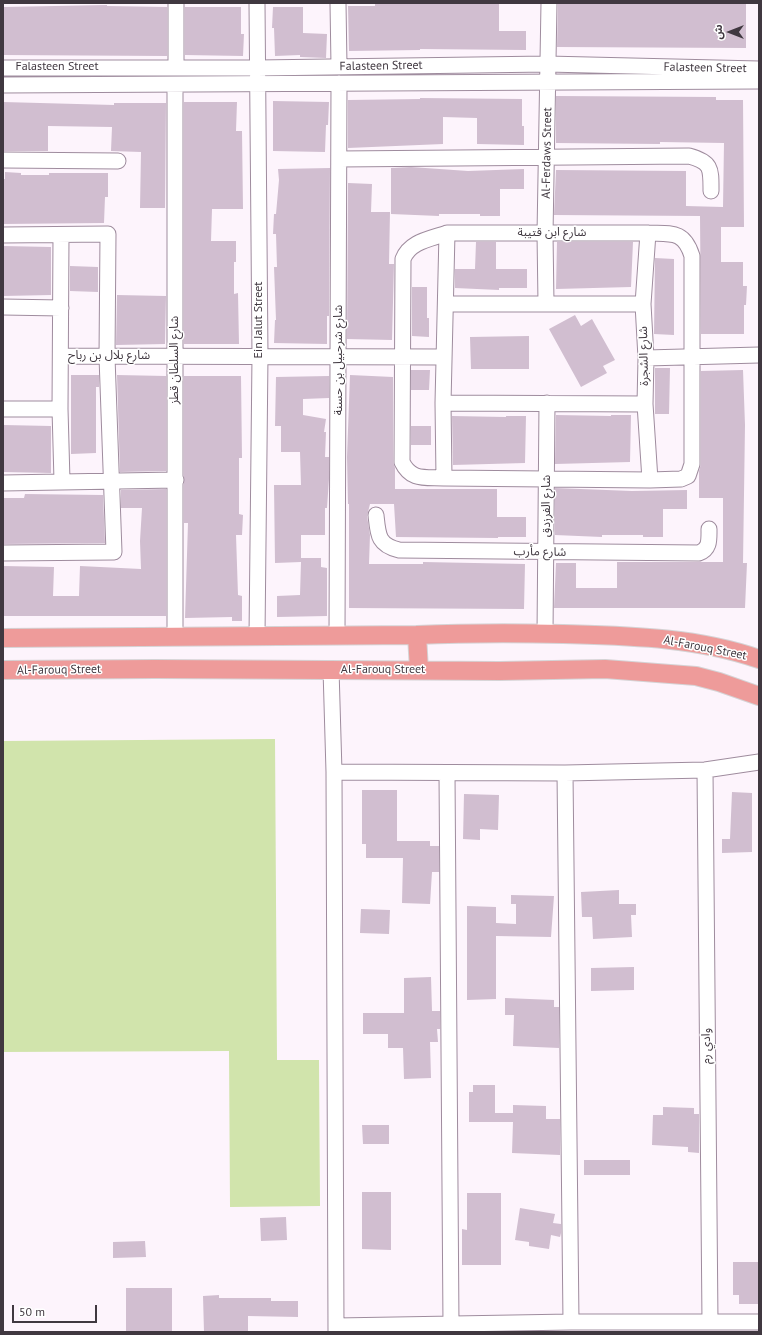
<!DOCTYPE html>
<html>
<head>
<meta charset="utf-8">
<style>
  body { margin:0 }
  #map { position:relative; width:762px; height:1335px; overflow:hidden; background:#fdf4fc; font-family:"PT Sans","Noto Sans Arabic",sans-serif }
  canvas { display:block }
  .frame { position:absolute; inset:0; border:4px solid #403840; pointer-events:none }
  .north { position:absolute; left:710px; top:12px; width:40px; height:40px; -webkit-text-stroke:3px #fff; paint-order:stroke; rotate:270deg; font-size:11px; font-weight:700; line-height:16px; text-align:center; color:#403840 }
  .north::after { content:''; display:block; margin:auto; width:14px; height:18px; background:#403840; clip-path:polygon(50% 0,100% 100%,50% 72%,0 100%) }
  .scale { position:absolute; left:12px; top:1305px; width:85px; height:18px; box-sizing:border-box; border:2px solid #403840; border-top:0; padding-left:5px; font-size:12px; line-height:14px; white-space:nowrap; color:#403840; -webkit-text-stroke:3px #fff; paint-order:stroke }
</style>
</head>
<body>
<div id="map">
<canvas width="762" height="1335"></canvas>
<div class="frame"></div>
<div class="north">ش</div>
<div class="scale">50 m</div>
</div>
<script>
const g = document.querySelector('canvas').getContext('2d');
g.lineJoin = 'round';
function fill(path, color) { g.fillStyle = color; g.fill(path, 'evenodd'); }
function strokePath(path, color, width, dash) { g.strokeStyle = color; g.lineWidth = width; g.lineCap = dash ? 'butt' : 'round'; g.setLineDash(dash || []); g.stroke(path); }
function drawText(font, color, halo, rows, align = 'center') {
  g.font = font + ' "PT Sans","Noto Sans Arabic",sans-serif'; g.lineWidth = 3; g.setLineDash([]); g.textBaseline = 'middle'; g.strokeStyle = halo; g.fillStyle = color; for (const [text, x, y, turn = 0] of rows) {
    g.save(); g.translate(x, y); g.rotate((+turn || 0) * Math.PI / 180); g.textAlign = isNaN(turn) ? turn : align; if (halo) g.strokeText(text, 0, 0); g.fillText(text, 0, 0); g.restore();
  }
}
const green = new Path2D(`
  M 275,739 L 277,1060 L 319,1060 L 320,1206 L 230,1207 L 229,1051 L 3,1052 L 3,741 Z`);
const building = new Path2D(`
  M 375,3 L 499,3 L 499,31 L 526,31 L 526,50 L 420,49 L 420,50 L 349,51 L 348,6 L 375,6 Z
  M 558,3 L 746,3 L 746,48 L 557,47 Z
  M 107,5 L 107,6 L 167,7 L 167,56 L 3,55 L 3,7 Z
  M 185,7 L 241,7 L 241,34 L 244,34 L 243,56 L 185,55 Z
  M 273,7 L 303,7 L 303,33 L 327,34 L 326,58 L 300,57 L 300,55 L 275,56 L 274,28 L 272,28 Z
  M 556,96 L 716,97 L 716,100 L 743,100 L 744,227 L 721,227 L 721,262 L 743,262 L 743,286 L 747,286 L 746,305 L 744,305 L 744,334 L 701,334 L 700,216 L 554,215 L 556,170 L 686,171 L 686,206 L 723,207 L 724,143 L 660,142 L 660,144 L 556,143 Z
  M 420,98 L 522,99 L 522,126 L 524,126 L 524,145 L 477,144 L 477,118 L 443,117 L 443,144 L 348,148 L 348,100 L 420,99 Z
  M 273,101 L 329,102 L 328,125 L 326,125 L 325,152 L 273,151 Z
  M 3,102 L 114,105 L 114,103 L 166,103 L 165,208 L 140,208 L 141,152 L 111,151 L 112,127 L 48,126 L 48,151 L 3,151 Z
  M 184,102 L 237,102 L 236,131 L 242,131 L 243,209 L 212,209 L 211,241 L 236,241 L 236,262 L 234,262 L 234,294 L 238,293 L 239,344 L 184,344 Z
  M 411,167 L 468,171 L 524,169 L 524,189 L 500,189 L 500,216 L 480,216 L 480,214 L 439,214 L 439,216 L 391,214 L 391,168 Z
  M 330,168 L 329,316 L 327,316 L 327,344 L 274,343 L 275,320 L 276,320 L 274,267 L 277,267 L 276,234 L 273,234 L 274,214 L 276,214 L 279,180 L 278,169 Z
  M 5,172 L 21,173 L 21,175 L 49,175 L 49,173 L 108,173 L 108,197 L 105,197 L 104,223 L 3,224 L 3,179 L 5,179 Z
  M 348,183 L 372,184 L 371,212 L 390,212 L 389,264 L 394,264 L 392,340 L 347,339 Z
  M 476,242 L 496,242 L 496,269 L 527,269 L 527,288 L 499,288 L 499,290 L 455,288 L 455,269 L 475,269 Z
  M 557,242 L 633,242 L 631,287 L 556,289 Z
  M 3,246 L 51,247 L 51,295 L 3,296 Z
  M 655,258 L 674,259 L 674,335 L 654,334 Z
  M 70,266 L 98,267 L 98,292 L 70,291 Z
  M 412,287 L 427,287 L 427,318 L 429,318 L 429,337 L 412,336 Z
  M 117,295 L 166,296 L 165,344 L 116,345 Z
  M 575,315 L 581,326 L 592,319 L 615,360 L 603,366 L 607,373 L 581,387 L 549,329 Z
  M 529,336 L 529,369 L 471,369 L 470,337 Z
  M 655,368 L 670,368 L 669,414 L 655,414 Z
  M 411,370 L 430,370 L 429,390 L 411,390 Z
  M 743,370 L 745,425 L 743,563 L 747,563 L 745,608 L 554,608 L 556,563 L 576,563 L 576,588 L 617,588 L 617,562 L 723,562 L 723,498 L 699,498 L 699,471 L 701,464 L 701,371 Z
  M 71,375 L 99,375 L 99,387 L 96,387 L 96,453 L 71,454 Z
  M 117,375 L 166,376 L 166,471 L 120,472 Z
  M 350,375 L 393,377 L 393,462 L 395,468 L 395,489 L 497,489 L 497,517 L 526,517 L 526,537 L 498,537 L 498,538 L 396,537 L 394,504 L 370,504 L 367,516 L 370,535 L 369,564 L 423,564 L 423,562 L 525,564 L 524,609 L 349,608 L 349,504 L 348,504 L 347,457 Z
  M 184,376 L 241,376 L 242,458 L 239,458 L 239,514 L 243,515 L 242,535 L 236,535 L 238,595 L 242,596 L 242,621 L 232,621 L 232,617 L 185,618 L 188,523 L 184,523 Z
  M 329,376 L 329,398 L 303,399 L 303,415 L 326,419 L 324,432 L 326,432 L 325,457 L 329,457 L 329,479 L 327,508 L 325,508 L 325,535 L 301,535 L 301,561 L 301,558 L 321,558 L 321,567 L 327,568 L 327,616 L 277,617 L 277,596 L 300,595 L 301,562 L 275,563 L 274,485 L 301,485 L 300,452 L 281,452 L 281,426 L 275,426 L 276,377 Z
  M 556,415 L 611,416 L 611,415 L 631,415 L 630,462 L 555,464 Z
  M 452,416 L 506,417 L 506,416 L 526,416 L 525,463 L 453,465 Z
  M 3,425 L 51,426 L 51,473 L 3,472 Z
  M 411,426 L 431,426 L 431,445 L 411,445 Z
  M 555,488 L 632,491 L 687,490 L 687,509 L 663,509 L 663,537 L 643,537 L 643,535 L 602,535 L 602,537 L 555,535 Z
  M 166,489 L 166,616 L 3,616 L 3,566 L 54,567 L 53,596 L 79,596 L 80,566 L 141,569 L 140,541 L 142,508 L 121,508 L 121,490 Z
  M 25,494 L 103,495 L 105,543 L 3,544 L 3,498 L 24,498 Z
  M 362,790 L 397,790 L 397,841 L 430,841 L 430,846 L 439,846 L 439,872 L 432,872 L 430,904 L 402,903 L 403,858 L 366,858 L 366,844 L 362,844 Z
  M 732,792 L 752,793 L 752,852 L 722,853 L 722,839 L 730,839 Z
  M 464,794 L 499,795 L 498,830 L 480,829 L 480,840 L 463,839 Z
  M 619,890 L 619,904 L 636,904 L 636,915 L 631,915 L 632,937 L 593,939 L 592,917 L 582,917 L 581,892 Z
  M 511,895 L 554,896 L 551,937 L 496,936 L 496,999 L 467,1000 L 467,906 L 496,907 L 496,923 L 516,924 L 516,904 L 511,904 Z
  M 361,909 L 390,910 L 389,934 L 360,933 Z
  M 634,967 L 634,990 L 591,991 L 591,968 Z
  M 431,977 L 432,1011 L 440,1011 L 440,1029 L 437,1029 L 438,1042 L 430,1042 L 431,1078 L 404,1079 L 403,1048 L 388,1048 L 388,1034 L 363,1034 L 363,1013 L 404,1013 L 404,978 Z
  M 505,998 L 554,1000 L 554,1007 L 559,1007 L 559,1048 L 513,1046 L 514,1015 L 505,1015 Z
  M 473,1085 L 495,1085 L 495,1113 L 513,1113 L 513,1105 L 546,1106 L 546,1119 L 560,1119 L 560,1155 L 512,1153 L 513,1122 L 469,1122 L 469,1092 L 473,1092 Z
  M 663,1107 L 694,1108 L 694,1114 L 699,1114 L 699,1153 L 688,1152 L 688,1147 L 652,1145 L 653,1115 L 663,1115 Z
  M 362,1125 L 389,1125 L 389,1144 L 363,1144 Z
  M 584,1160 L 630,1160 L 630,1175 L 584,1175 Z
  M 362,1192 L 391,1192 L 391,1250 L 362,1249 Z
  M 467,1193 L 501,1193 L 501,1265 L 462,1265 L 462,1229 L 467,1230 Z
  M 520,1208 L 555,1214 L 553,1223 L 561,1224 L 561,1233 L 560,1237 L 551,1235 L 549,1249 L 529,1246 L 529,1242 L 515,1240 Z
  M 286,1217 L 287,1240 L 261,1241 L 260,1218 Z
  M 145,1241 L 146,1257 L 113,1258 L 113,1242 Z
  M 733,1262 L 759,1262 L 759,1304 L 739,1304 L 739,1295 L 733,1295 Z
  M 126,1288 L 172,1288 L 172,1332 L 126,1332 Z
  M 219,1295 L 219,1298 L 271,1298 L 271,1301 L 298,1301 L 298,1317 L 248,1316 L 248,1332 L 204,1332 L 203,1296 Z`);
const minor = new Path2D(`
  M 176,3 L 176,67
  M 257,3 L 260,356 L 257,636
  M 338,3 L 339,66
  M 3,68 L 257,68 L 547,64 L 759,69
  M 3,85 L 759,81
  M 175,85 L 175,636
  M 339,159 L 689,156 C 712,162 711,169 711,191
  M 3,160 L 118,161
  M 447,233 L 648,233 C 671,234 684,230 692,256 L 692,464 L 688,476 L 681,479 L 650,480 L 444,478 C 425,477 411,481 402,462 L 403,259 C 410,241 431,239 447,233 Z
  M 648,233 L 643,304 L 646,358 L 645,404 L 650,480
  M 3,235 L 108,234 L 107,357 L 114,552 L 3,553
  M 61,236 L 60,409 L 62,481
  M 546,303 L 545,234 L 549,3
  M 446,304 L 643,304
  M 3,307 L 61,308
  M 61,356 L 444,357
  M 646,358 L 759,355
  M 443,403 L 645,404
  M 3,409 L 60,409
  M 444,478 L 443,403 L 447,233
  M 3,483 L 176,480
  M 376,515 C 378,535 378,545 399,550 L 699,553 C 710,549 709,540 709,529
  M 545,634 L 547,403
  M 337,636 L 339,83
  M 331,669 L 334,772 L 336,1332
  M 705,770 L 710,1322
  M 334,772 L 565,773 L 705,770 L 759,762
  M 565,773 L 571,1322
  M 447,774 L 451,1325
  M 336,1326 L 571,1322 L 759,1322`);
const major = new Path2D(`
  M 417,635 L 419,670
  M 3,638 L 417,635 C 466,633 514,633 563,634 C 629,636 696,637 759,659
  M 3,670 L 155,669 L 500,671 L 605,669 L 696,676 L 719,682 L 759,696`);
const streetNames = [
  ["Falasteen Street",381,66,-1],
  ["Falasteen Street",57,67],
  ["Falasteen Street",705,68,1],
  ["Al-Ferdaws Street",547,153,-89],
  ["شارع ابن قتيبة",552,233],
  ["Ein Jalut Street",259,320,-90],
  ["شارع بلال بن رباح",109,356],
  ["شارع الشجرة",644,356,-91],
  ["شارع السلطان قطز",175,360,-90],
  ["شارع شرحبيل بن حسنة",339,360,-90],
  ["شارع الفرزدق",547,506,-90],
  ["شارع مأرب",540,552,1],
  ["Al-Farouq Street",705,648,11],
  ["Al-Farouq Street",59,670,-1],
  ["Al-Farouq Street",383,670],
  ["وادي رم",707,1046,-90]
];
fill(green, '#d1e4ac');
fill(building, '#d1bed0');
strokePath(minor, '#9f8c9e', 17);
strokePath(major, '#d5d3d5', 20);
strokePath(minor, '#fff', 15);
strokePath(major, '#ee9b9a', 18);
drawText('12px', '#403840', '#fff', streetNames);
</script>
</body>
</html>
